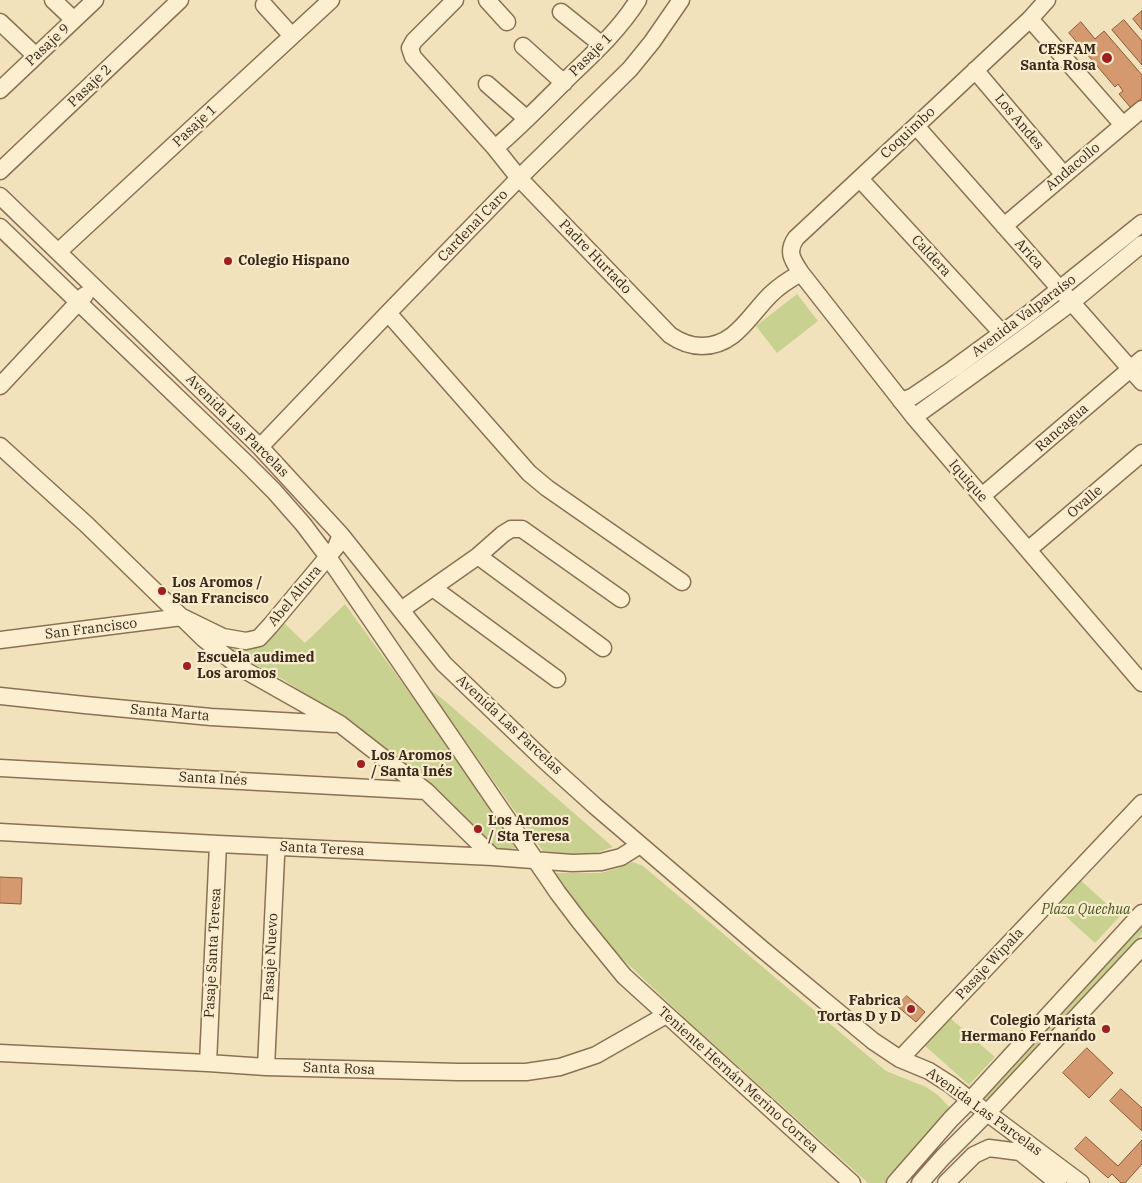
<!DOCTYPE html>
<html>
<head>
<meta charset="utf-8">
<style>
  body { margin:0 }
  canvas { display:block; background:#f2e2bc }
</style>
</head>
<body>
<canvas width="1142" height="1183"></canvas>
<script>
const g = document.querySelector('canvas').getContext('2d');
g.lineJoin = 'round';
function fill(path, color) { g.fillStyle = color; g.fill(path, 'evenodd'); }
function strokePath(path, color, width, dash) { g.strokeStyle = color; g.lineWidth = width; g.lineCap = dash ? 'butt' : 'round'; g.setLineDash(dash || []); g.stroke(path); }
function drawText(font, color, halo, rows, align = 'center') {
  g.font = font + ' "IBM Plex Serif",serif'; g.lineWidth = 4.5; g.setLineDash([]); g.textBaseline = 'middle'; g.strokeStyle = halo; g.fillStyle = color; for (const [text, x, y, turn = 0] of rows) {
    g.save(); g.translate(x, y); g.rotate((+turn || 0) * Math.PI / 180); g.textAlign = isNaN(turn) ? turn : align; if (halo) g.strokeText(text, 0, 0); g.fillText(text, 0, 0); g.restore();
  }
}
const green = new Path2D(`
  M 797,294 L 818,321 L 777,353 L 756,326 Z
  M 345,604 L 432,724 L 519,848 L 495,851 L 346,721 L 284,680 L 225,648 L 244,649 L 265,643 L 284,623 L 305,643 Z
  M 428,688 L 445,701 L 613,847 L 588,856 L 543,851 Z
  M 633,862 L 643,866 L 886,1071 L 926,1087 L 938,1095 L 951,1109 L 888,1183 L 868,1183 L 692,1025 L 613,950 L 553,873 L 600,873 L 618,868 Z
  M 1076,876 L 1120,916 L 1095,943 L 1051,903 Z
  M 1142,919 L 1142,934 L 986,1102 L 979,1098 Z
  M 949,1017 L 995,1057 L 969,1085 L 924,1045 Z`);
const building = new Path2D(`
  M 1142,11 L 1142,30 L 1133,19 Z
  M 1124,20 L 1142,41 L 1142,65 L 1112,30 Z
  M 1081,22 L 1095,39 L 1104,31 L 1142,75 L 1142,98 L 1131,108 L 1119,94 L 1123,91 L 1118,84 L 1115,87 L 1069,33 Z
  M 0,877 L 22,878 L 21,904 L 0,903 Z
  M 907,996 L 925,1012 L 916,1022 L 897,1006 Z
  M 1087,1048 L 1113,1073 L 1089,1098 L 1063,1073 Z
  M 1121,1089 L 1142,1108 L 1142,1131 L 1110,1101 Z
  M 1086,1137 L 1118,1166 L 1142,1140 L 1142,1164 L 1125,1183 L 1121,1183 L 1112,1174 L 1108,1178 L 1075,1149 Z`);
const minor = new Path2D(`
  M 53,0 L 74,20
  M 455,0 L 414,41 L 410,48 L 413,57 L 495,148 L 519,178 L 670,335 C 680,342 690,346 702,346 C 735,346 749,316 770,295 C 779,286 790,279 801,273
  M 487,0 L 507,22
  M 1047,0 L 1030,19 L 916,126 L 796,238 C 786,252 793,261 801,273 L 914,417 L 1142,683
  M 264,5 L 292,36
  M 561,12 L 602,45
  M 1030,19 L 1123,125
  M 0,22 L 36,56
  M 523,46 L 564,83
  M 975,70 L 1064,175
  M 487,84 L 527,119
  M 0,90 L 95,0
  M 916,126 L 1142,382
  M 495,148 C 521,126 545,101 569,77 C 594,53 620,29 638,0
  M 0,171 L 180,0
  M 860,179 L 1002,333
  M 0,196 L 260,447 L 341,535 L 444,664 L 543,759 L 595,806 L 762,949 L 873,1041 L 900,1059 L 929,1071 L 951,1085 L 970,1100 L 1081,1183
  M 1004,226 L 1142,109
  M 0,227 L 245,462 L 274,491 L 303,524 L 328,557 L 558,893 L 580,922 L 624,976 L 852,1183
  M 58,252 L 331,0
  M 388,313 L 529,473 L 547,488 L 682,582
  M 0,386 L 85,295
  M 901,401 L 912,397 L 953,369 L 1031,312 L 1142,223
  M 914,417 L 1029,334 L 1072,302 L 1142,244
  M 0,446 L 87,525 L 204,639 L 241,668 L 340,724 L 426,791 L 493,857
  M 260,447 L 388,313 L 519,178 L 630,69 L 652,42 L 681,0
  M 982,496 L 1142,359
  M 1028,550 L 1142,453
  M 478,556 L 603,648
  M 433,588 L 557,679
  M 401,610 L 478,556 L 503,534 L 511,529 L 522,529 L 621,599
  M 0,640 L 182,617 L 223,637 L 246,641 L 259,638 L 270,626 L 321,565 L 336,547 L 341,535
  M 0,696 L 85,705 L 211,717 L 335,724
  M 0,768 L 426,791
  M 0,832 L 218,844 L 493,857 L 572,863 L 601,862 L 621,857 L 640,845
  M 0,1053 L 208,1063 L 266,1067 L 458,1072 L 526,1072 L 560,1067 L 596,1055 L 666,1015
  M 900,1059 L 1142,803
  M 208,1063 L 218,844
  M 266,1067 L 276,857 L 278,847
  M 895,1183 L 951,1119 L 975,1095 L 1142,913
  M 920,1183 L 943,1157 L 987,1113 L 1142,947
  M 946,1183 L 974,1155 L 989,1148 L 1020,1152 L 1058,1183`);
const markers = [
  [1107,58,6,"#a01f20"],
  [228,261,5,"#a01f20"],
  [162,591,5,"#a01f20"],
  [187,666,5,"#a01f20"],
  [361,764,5,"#a01f20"],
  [478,829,5,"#a01f20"],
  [911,1009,5,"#a01f20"],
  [1106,1029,5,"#a01f20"]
];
const streetNames = [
  ["Pasaje 9",48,45,-43],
  ["Pasaje 1",591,55,-45],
  ["Pasaje 2",90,86,-44],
  ["Los Andes",1019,122,50],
  ["Pasaje 1",195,126,-43],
  ["Coquimbo",908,133,-43],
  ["Andacollo",1073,167,-40],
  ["Cardenal Caro",473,226,-46],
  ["Arica",1029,254,48],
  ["Caldera",931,256,47],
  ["Padre Hurtado",595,257,46],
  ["Avenida Valparaíso",1024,316,-37],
  ["Avenida Las Parcelas",237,426,45],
  ["Rancagua",1062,428,-41],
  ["Iquique",968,481,49],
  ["Ovalle",1085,502,-41],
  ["Abel Altura",295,596,-50],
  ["San Francisco",91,629,-7],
  ["Santa Marta",170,713,5],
  ["Avenida Las Parcelas",509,725,43],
  ["Santa Inés",213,779,3],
  ["Santa Teresa",322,849,3],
  ["Pasaje Santa Teresa",213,953,-87],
  ["Pasaje Nuevo",271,957,-87],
  ["Pasaje Wipala",990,964,-47],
  ["Santa Rosa",339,1069,2],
  ["Teniente Hernán Merino Correa",738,1080,42],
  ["Avenida Las Parcelas",984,1112,36]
];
const poiNames = [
  ["CESFAM",1096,50,"right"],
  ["Santa Rosa",1096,66,"right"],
  ["Colegio Hispano",238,261],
  ["Los Aromos /",172,583],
  ["San Francisco",172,599],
  ["Escuela audimed",197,658],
  ["Los aromos",197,674],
  ["Los Aromos",371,756],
  ["/ Santa Inés",371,772],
  ["Los Aromos",488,821],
  ["/ Sta Teresa",488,837],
  ["Fabrica",901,1001,"right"],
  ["Tortas D y D",901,1017,"right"],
  ["Colegio Marista",1096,1021,"right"],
  ["Hermano Fernando",1096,1037,"right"]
];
const parkNames = [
  ["Plaza Quechua",1086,910]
];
fill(green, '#c9d190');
fill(building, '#d4996f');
strokePath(building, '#8c5938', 1);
strokePath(minor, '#8b7154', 19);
strokePath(minor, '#fcefd0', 16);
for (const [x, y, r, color] of markers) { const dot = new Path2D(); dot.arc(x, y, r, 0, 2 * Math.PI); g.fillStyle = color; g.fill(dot); strokePath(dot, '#f8eccd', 2); }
drawText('14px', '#39291a', '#f8eccd', streetNames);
drawText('bold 14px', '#39291a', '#f8eccd', poiNames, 'left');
drawText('italic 14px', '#49571f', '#f8eccd', parkNames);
</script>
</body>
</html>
